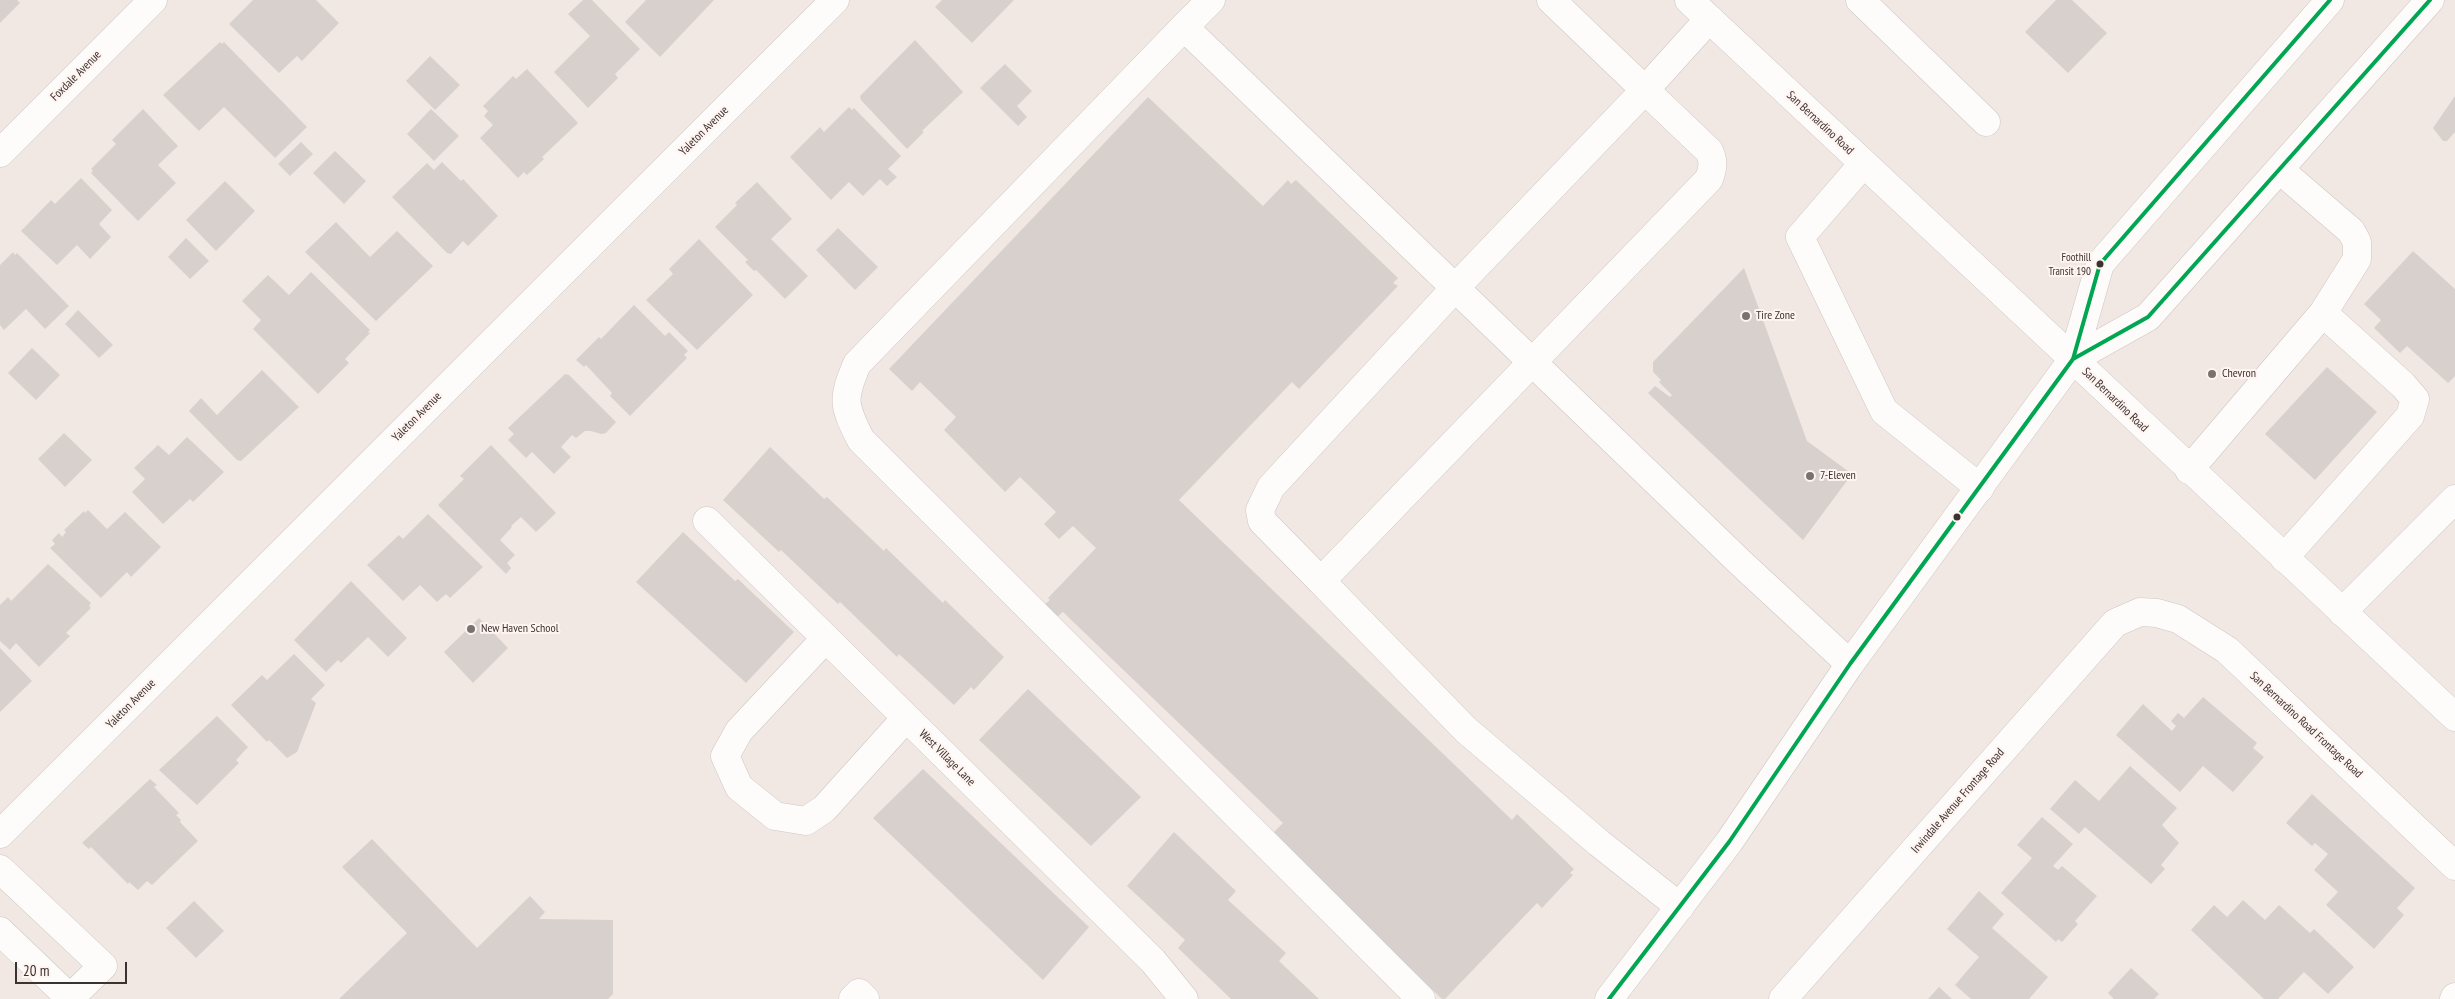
<!DOCTYPE html>
<html>
<head>
<meta charset="utf-8">
<style>
  body { margin:0 }
  #map { position:relative; width:2455px; height:999px; overflow:hidden; background:#f1e8e4; font-family:"PT Sans Narrow",sans-serif }
  canvas { display:block }
  .scale { position:absolute; left:15px; top:962px; width:112px; height:22px; box-sizing:border-box; border:2px solid #3a3331; border-top:0; padding-left:6px; font-size:15px; line-height:18px; white-space:nowrap; color:#3a3331; -webkit-text-stroke:4px #fff4f0; paint-order:stroke }
</style>
</head>
<body>
<div id="map">
<canvas width="2455" height="999"></canvas>
<div class="scale">20 m</div>
</div>
<script>
const g = document.querySelector('canvas').getContext('2d');
g.lineJoin = 'round';
function fill(path, color) { g.fillStyle = color; g.fill(path, 'evenodd'); }
function strokePath(path, color, width, dash) { g.strokeStyle = color; g.lineWidth = width; g.lineCap = dash ? 'butt' : 'round'; g.setLineDash(dash || []); g.stroke(path); }
function drawText(font, color, halo, rows, align = 'center') {
  g.font = font + ' "PT Sans Narrow",sans-serif'; g.lineWidth = 4; g.setLineDash([]); g.textBaseline = 'middle'; g.strokeStyle = halo; g.fillStyle = color; for (const [text, x, y, turn = 0] of rows) {
    g.save(); g.translate(x, y); g.rotate((+turn || 0) * Math.PI / 180); g.textAlign = isNaN(turn) ? turn : align; if (halo) g.strokeText(text, 0, 0); g.fillText(text, 0, 0); g.restore();
  }
}
const building = new Path2D(`
  M 0,0 L 17,0 L 20,3 L 0,23 Z
  M 253,0 L 316,0 L 339,23 L 302,61 L 297,56 L 279,73 L 229,24 Z
  M 583,0 L 592,0 L 640,49 L 615,74 L 618,78 L 588,108 L 554,72 L 590,36 L 568,14 Z
  M 646,0 L 714,0 L 660,57 L 625,22 Z
  M 942,0 L 1014,0 L 972,43 L 935,7 Z
  M 2056,0 L 2072,0 L 2107,33 L 2068,73 L 2025,32 Z
  M 915,40 L 963,92 L 922,131 L 924,132 L 907,149 L 861,100 L 860,96 Z
  M 220,42 L 222,44 L 224,42 L 307,127 L 275,158 L 224,107 L 199,131 L 163,95 Z
  M 430,56 L 460,85 L 435,110 L 406,81 Z
  M 1005,64 L 1032,91 L 1017,106 L 1027,117 L 1018,126 L 980,88 Z
  M 527,69 L 578,123 L 542,157 L 544,159 L 527,175 L 524,172 L 518,178 L 480,138 L 493,125 L 484,116 L 488,111 L 483,106 L 513,76 L 516,79 Z
  M 2455,96 L 2455,132 L 2447,141 L 2443,141 L 2433,128 Z
  M 1148,97 L 1263,206 L 1288,180 L 1291,184 L 1296,180 L 1398,278 L 1393,283 L 1398,286 L 1299,389 L 1292,382 L 1179,500 L 1512,820 L 1517,814 L 1574,869 L 1570,873 L 1573,875 L 1542,908 L 1537,903 L 1445,999 L 1442,999 L 1271,835 L 1283,823 L 1063,612 L 1057,617 L 1045,604 L 1050,600 L 1048,598 L 1096,548 L 1073,526 L 1059,539 L 1044,524 L 1056,512 L 1020,477 L 1005,492 L 944,430 L 956,417 L 920,382 L 912,391 L 889,369 Z
  M 849,107 L 852,110 L 854,108 L 901,156 L 888,169 L 897,177 L 887,186 L 880,179 L 863,196 L 849,182 L 831,200 L 790,157 L 820,127 L 824,132 Z
  M 143,109 L 178,146 L 158,165 L 176,183 L 138,221 L 91,173 L 93,171 L 91,169 L 116,144 L 112,140 Z
  M 431,109 L 459,136 L 434,161 L 407,134 Z
  M 301,142 L 313,154 L 290,176 L 278,164 Z
  M 335,151 L 366,181 L 344,204 L 313,173 Z
  M 442,162 L 461,181 L 463,179 L 498,216 L 468,246 L 463,241 L 451,254 L 447,253 L 392,197 L 427,163 L 434,170 Z
  M 81,178 L 112,210 L 99,224 L 111,237 L 90,259 L 77,245 L 57,265 L 21,231 L 51,200 L 55,204 Z
  M 225,181 L 255,211 L 216,251 L 186,220 Z
  M 757,182 L 792,219 L 771,239 L 808,276 L 785,299 L 756,270 L 754,271 L 745,262 L 748,260 L 715,227 L 737,205 L 735,203 Z
  M 336,222 L 370,257 L 397,231 L 433,266 L 376,321 L 305,252 Z
  M 838,228 L 878,267 L 855,290 L 816,250 Z
  M 186,238 L 209,261 L 190,279 L 168,257 Z
  M 699,239 L 753,295 L 697,350 L 646,300 L 673,274 L 669,269 Z
  M 2413,251 L 2455,289 L 2455,376 L 2448,383 L 2407,346 L 2400,353 L 2374,328 L 2381,320 L 2364,304 Z
  M 13,252 L 15,255 L 17,253 L 69,306 L 45,329 L 26,309 L 4,330 L 0,325 L 0,265 Z
  M 1744,268 L 1807,441 L 1852,474 L 1803,540 L 1648,393 L 1655,386 L 1670,397 L 1672,395 L 1659,382 L 1661,380 L 1653,372 L 1653,362 Z
  M 311,272 L 370,330 L 368,332 L 370,333 L 345,359 L 349,363 L 318,394 L 253,329 L 261,320 L 242,301 L 268,275 L 289,295 Z
  M 634,305 L 665,336 L 669,332 L 688,351 L 684,355 L 687,358 L 630,416 L 610,396 L 612,393 L 586,365 L 584,367 L 576,360 L 599,337 L 601,339 Z
  M 78,310 L 113,345 L 99,358 L 65,324 Z
  M 32,348 L 60,375 L 36,400 L 8,373 Z
  M 2327,367 L 2377,412 L 2315,480 L 2265,434 Z
  M 262,370 L 299,407 L 241,461 L 237,460 L 189,411 L 201,398 L 217,415 Z
  M 565,374 L 569,375 L 616,422 L 606,433 L 601,434 L 591,431 L 585,431 L 576,438 L 572,435 L 561,447 L 571,457 L 554,474 L 532,452 L 526,458 L 508,440 L 514,434 L 508,428 Z
  M 64,433 L 92,460 L 65,487 L 38,459 Z
  M 187,437 L 224,472 L 193,502 L 190,499 L 163,524 L 132,492 L 145,479 L 134,468 L 158,445 L 169,455 Z
  M 491,445 L 556,513 L 536,532 L 521,517 L 511,526 L 512,527 L 500,540 L 515,555 L 507,563 L 511,568 L 506,574 L 438,505 L 464,479 L 460,476 Z
  M 770,447 L 824,499 L 827,497 L 884,551 L 886,548 L 943,603 L 945,600 L 1004,657 L 974,690 L 971,687 L 954,705 L 899,654 L 897,657 L 840,602 L 838,604 L 781,550 L 779,552 L 723,500 Z
  M 88,510 L 107,529 L 125,512 L 161,547 L 131,577 L 127,572 L 101,598 L 50,548 L 55,544 L 52,540 L 59,533 L 62,537 L 66,532 L 64,530 L 84,511 L 85,513 Z
  M 428,514 L 483,567 L 450,598 L 446,594 L 437,602 L 420,585 L 403,601 L 367,565 L 399,535 L 403,539 Z
  M 683,532 L 735,581 L 738,579 L 794,632 L 746,683 L 636,582 Z
  M 48,564 L 91,603 L 89,606 L 91,608 L 66,633 L 70,636 L 39,667 L 16,643 L 10,650 L 0,641 L 0,605 L 8,597 L 11,601 Z
  M 351,581 L 407,638 L 388,657 L 368,637 L 341,663 L 338,660 L 326,672 L 294,640 Z
  M 479,618 L 508,648 L 473,683 L 444,652 Z
  M 0,648 L 32,681 L 0,712 Z
  M 294,654 L 325,685 L 311,699 L 316,703 L 297,752 L 287,758 L 269,740 L 267,742 L 231,705 L 262,675 L 267,680 Z
  M 1028,689 L 1141,797 L 1091,846 L 979,740 Z
  M 2203,697 L 2257,743 L 2253,748 L 2264,757 L 2233,792 L 2203,766 L 2180,792 L 2116,735 L 2143,704 L 2172,731 L 2176,726 L 2171,721 L 2178,713 L 2184,718 Z
  M 217,716 L 248,747 L 236,760 L 239,763 L 197,805 L 159,770 Z
  M 2130,766 L 2177,808 L 2162,825 L 2179,843 L 2161,865 L 2165,869 L 2151,884 L 2085,827 L 2079,834 L 2050,809 L 2075,780 L 2099,801 Z
  M 923,769 L 1089,927 L 1043,980 L 873,818 Z
  M 150,779 L 157,785 L 154,787 L 179,813 L 176,815 L 181,820 L 180,822 L 198,841 L 152,885 L 147,881 L 138,890 L 129,882 L 128,884 L 91,847 L 89,849 L 82,843 Z
  M 2312,794 L 2415,888 L 2397,908 L 2404,915 L 2374,949 L 2326,905 L 2338,892 L 2314,870 L 2328,854 L 2315,843 L 2312,846 L 2286,823 Z
  M 2042,817 L 2073,844 L 2053,866 L 2058,870 L 2062,866 L 2097,896 L 2075,921 L 2078,924 L 2062,942 L 2058,939 L 2056,942 L 2001,893 L 2032,858 L 2017,845 Z
  M 1174,832 L 1236,891 L 1228,900 L 1286,953 L 1279,961 L 1319,999 L 1231,999 L 1178,948 L 1185,940 L 1127,886 Z
  M 372,839 L 477,948 L 530,896 L 545,912 L 539,919 L 613,920 L 613,994 L 608,999 L 339,999 L 407,933 L 342,867 Z
  M 1979,891 L 2004,914 L 1992,928 L 2048,977 L 2029,999 L 1971,999 L 1955,985 L 1979,957 L 1947,929 Z
  M 2243,900 L 2265,920 L 2279,905 L 2310,933 L 2314,929 L 2354,967 L 2328,994 L 2304,972 L 2278,999 L 2264,999 L 2191,930 L 2214,905 L 2227,917 Z
  M 194,901 L 224,931 L 196,958 L 166,928 Z
  M 2131,968 L 2159,994 L 2154,999 L 2114,999 L 2108,993 Z
  M 1939,987 L 1952,999 L 1928,999 Z`);
const minor = new Path2D(`
  M 1551,0 L 1645,90 L 1709,19
  M 1860,0 L 1986,122
  M 1184,27 L 1211,0
  M 1645,90 L 1709,151 C 1714,161 1713,168 1709,179 L 1321,581 L 1262,521 L 1260,510 L 1271,487 L 1455,288 Z
  M 0,153 L 153,0
  M 1863,164 L 1800,237 L 1884,411 L 1980,488
  M 2280,170 L 2351,231 L 2357,242 L 2357,259 L 2323,313 L 2403,385 L 2415,399 L 2410,416 L 2284,558
  M 2073,359 L 2455,717
  M 2189,470 L 2323,313
  M 707,521 L 1153,961 L 1184,999
  M 1321,581 L 1466,730 L 1599,843 L 1680,907
  M 2342,612 L 2455,499
  M 826,638 L 739,731 L 725,756 L 739,787 L 775,816 L 806,821 L 824,809 L 906,718
  M 0,834 L 835,0
  M 0,869 L 103,966 L 70,998
  M 853,999 L 859,993 L 865,999
  M 1421,999 L 861,440 C 843,405 842,399 857,364 L 1184,27 L 1744,566 L 1850,664
  M 1783,999 L 2115,623 L 2140,612 L 2157,613 L 2178,619 L 2227,650 L 2455,866
  M 2454,999 L 2455,997`);
const major = new Path2D(`
  M 1689,0 L 2073,359
  M 2073,359 L 2148,317 L 2430,0
  M 0,931 L 71,999
  M 1609,999 L 1729,842 L 1850,664 L 2073,359 L 2100,264 L 2330,0`);
const bus1 = new Path2D(`
  M 2073,359 L 2148,317 L 2430,0
  M 1609,999 L 1729,842 L 1850,664 L 2073,359 L 2100,264 L 2330,0`);
const markers = [
  [2100,264,4.5,"#3a3331"],
  [1746,316,5,"#7a7270"],
  [2212,374,5,"#7a7270"],
  [1810,476,5,"#7a7270"],
  [1957,517,4.5,"#3a3331"],
  [471,629,5,"#7a7270"]
];
const busNames = [
  ["Foothill",2091,258],
  ["Transit 190",2091,272]
];
const streetNames = [
  ["Foxdale Avenue",76,76,-45],
  ["San Bernardino Road",1820,123,43],
  ["Yaleton Avenue",704,131,-45],
  ["San Bernardino Road",2115,400,44],
  ["Yaleton Avenue",417,417,-45],
  ["Yaleton Avenue",131,704,-45],
  ["San Bernardino Road Frontage Road",2306,725,43],
  ["West Village Lane",947,758,45],
  ["Irwindale Avenue Frontage Road",1958,801,-49]
];
const poiNames = [
  ["Tire Zone",1756,316],
  ["Chevron",2222,374],
  ["7-Eleven",1820,476],
  ["New Haven School",481,629]
];
fill(building, '#d7d0cd');
strokePath(minor, '#cec6c3', 29);
strokePath(major, '#cec6c3', 29);
strokePath(minor, '#fdfcfb', 28);
strokePath(major, '#fdfcfb', 28);
strokePath(bus1, '#00a651', 4);
for (const [x, y, r, color] of markers) { const dot = new Path2D(); dot.arc(x, y, r, 0, 2 * Math.PI); g.fillStyle = color; g.fill(dot); strokePath(dot, '#fff4f0', 2); }
drawText('11px', '#3a3331', '#fff4f0', busNames, 'right');
drawText('12px', '#3a3331', '#fff4f0', streetNames);
drawText('12px', '#3a3331', '#fff4f0', poiNames, 'left');
</script>
</body>
</html>
